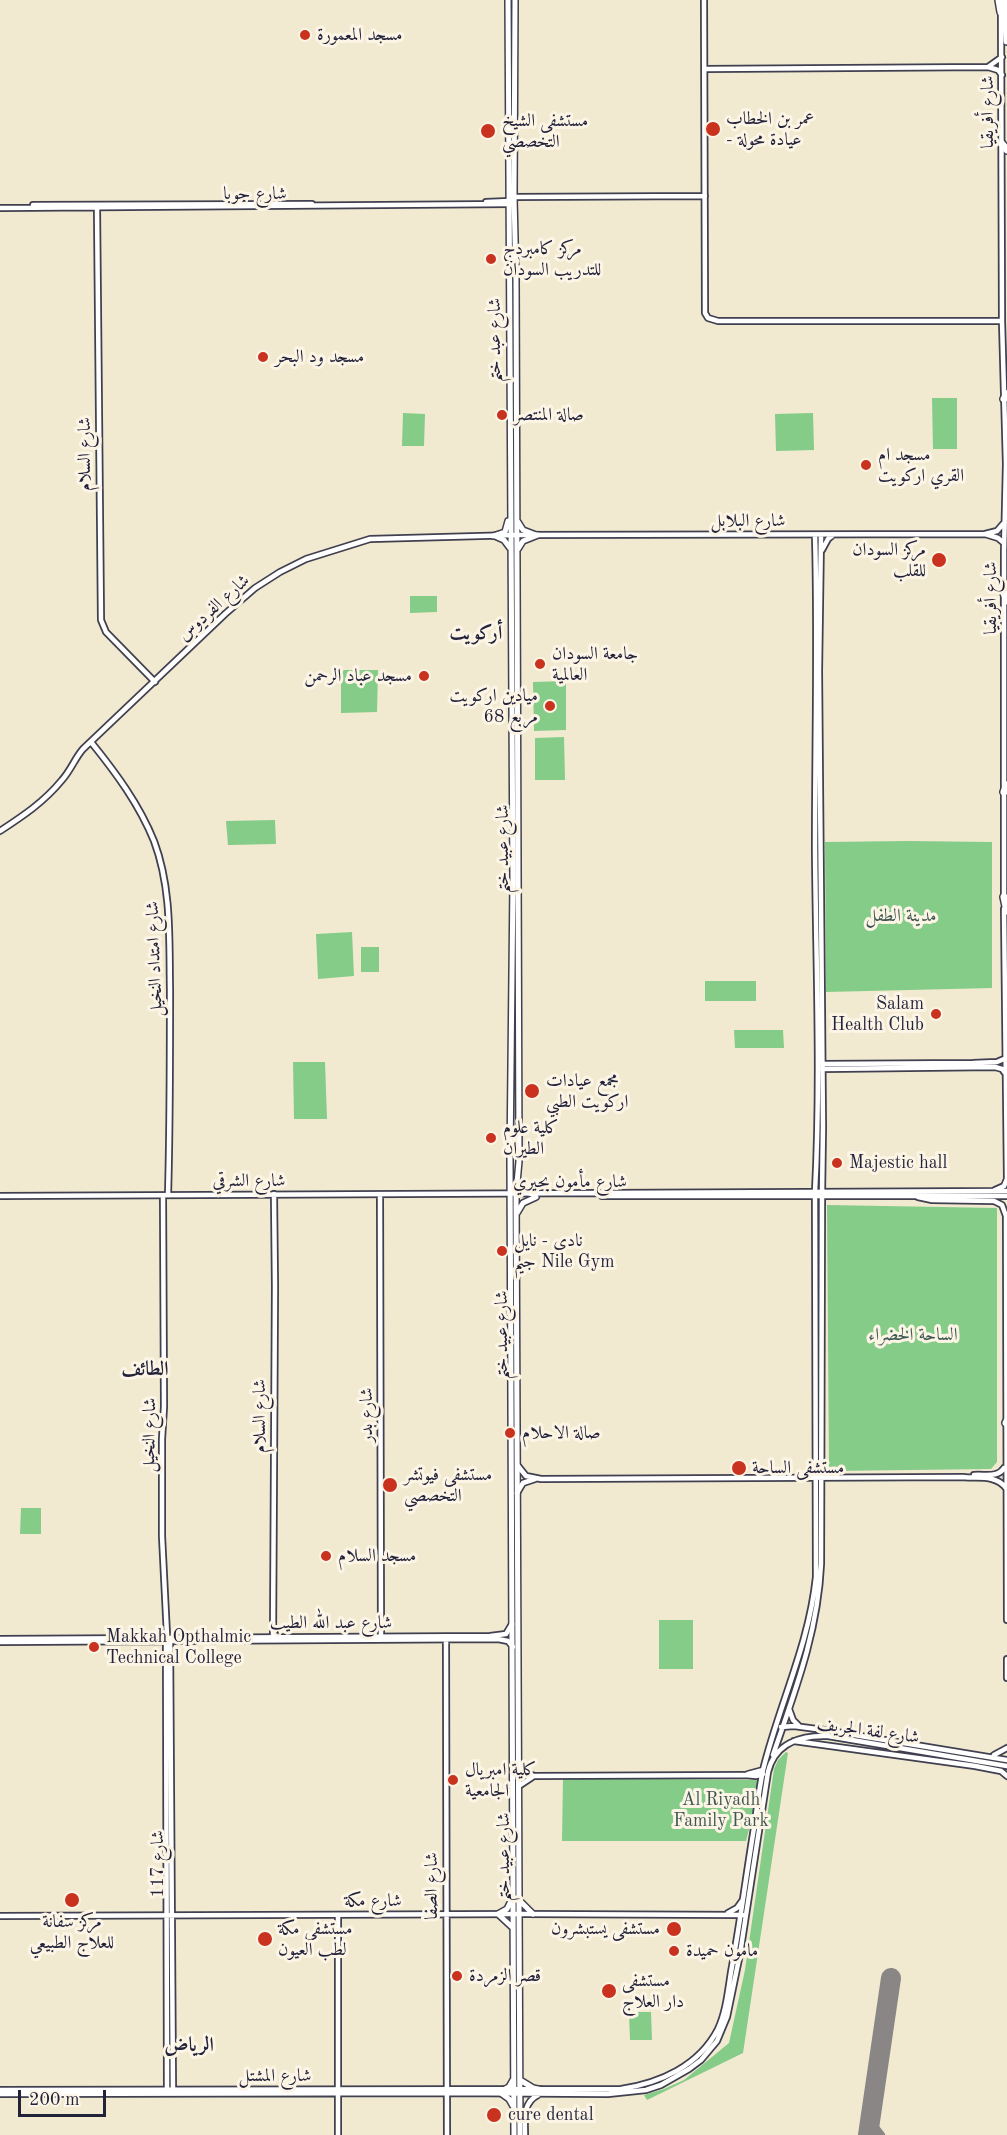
<!DOCTYPE html>
<html>
<head>
<meta charset="utf-8">
<style>
  body { margin:0 }
  #map { position:relative; width:1007px; height:2135px; overflow:hidden; background:#f1ead0; font-family:"Old Standard TT",serif }
  canvas { display:block }
  .scale { position:absolute; left:18px; top:2090px; width:88px; height:27px; box-sizing:border-box; border:3px solid #22223b; border-top:0; padding-left:8px; font-size:18px; line-height:21px; white-space:nowrap; color:#22223b; -webkit-text-stroke:4px #fcf5e5; paint-order:stroke }
</style>
</head>
<body>
<div id="map">
<canvas width="1007" height="2135"></canvas>
<div class="scale">200 m</div>
</div>
<script>
const g = document.querySelector('canvas').getContext('2d');
g.lineJoin = 'round';
function fill(path, color) { g.fillStyle = color; g.fill(path, 'evenodd'); }
function strokePath(path, color, width, dash) { g.strokeStyle = color; g.lineWidth = width; g.lineCap = dash ? 'butt' : 'round'; g.setLineDash(dash || []); g.stroke(path); }
function drawText(font, color, halo, rows, align = 'center') {
  g.font = font + ' "Old Standard TT",Amiri,serif'; g.lineWidth = 6; g.setLineDash([]); g.textBaseline = 'middle'; g.strokeStyle = halo; g.fillStyle = color; for (const [text, x, y, turn = 0] of rows) {
    g.save(); g.translate(x, y); g.rotate((+turn || 0) * Math.PI / 180); g.textAlign = isNaN(turn) ? turn : align; if (halo) g.strokeText(text, 0, 0); g.fillText(text, 0, 0); g.restore();
  }
}
const green = new Path2D(`
  M 932,398 L 957,398 L 957,449 L 933,449 Z
  M 403,413 L 425,414 L 424,446 L 402,446 Z
  M 813,413 L 814,450 L 776,451 L 775,414 Z
  M 410,596 L 437,596 L 437,612 L 410,613 Z
  M 344,670 L 378,670 L 377,712 L 341,713 L 341,673 Z
  M 566,681 L 566,730 L 534,731 L 533,682 Z
  M 564,737 L 565,780 L 535,780 L 535,738 Z
  M 275,820 L 276,844 L 228,845 L 226,821 Z
  M 908,841 L 992,842 L 992,988 L 826,992 L 825,842 Z
  M 352,932 L 354,976 L 318,979 L 316,934 Z
  M 361,947 L 379,947 L 379,972 L 361,972 Z
  M 705,981 L 756,981 L 756,1001 L 705,1001 Z
  M 734,1030 L 783,1030 L 784,1048 L 735,1048 Z
  M 293,1062 L 325,1062 L 327,1119 L 294,1119 Z
  M 827,1205 L 997,1208 L 997,1462 L 991,1469 L 829,1471 Z
  M 21,1508 L 41,1508 L 41,1534 L 20,1534 Z
  M 659,1620 L 693,1620 L 693,1669 L 659,1669 Z
  M 786,1752 L 788,1753 L 743,2053 L 647,2100 L 644,2095 L 664,2089 L 684,2080 L 729,2043 L 745,1970 L 774,1769 L 778,1760 Z
  M 563,1778 L 762,1780 L 746,1841 L 562,1841 Z
  M 629,2012 L 651,2012 L 652,2040 L 630,2040 Z`);
const taxiway = new Path2D(`
  M 870,2121 L 881,2135`);
const runway = new Path2D(`
  M 868,2135 L 891,1978`);
const secondary = new Path2D(`
  M 704,0 L 705,313 L 708,318 L 718,321 L 1002,321
  M 1001,12 L 1002,321 L 1006,464 L 1004,551 L 1004,897
  M 988,67 L 1002,57
  M 705,69 L 988,67 L 998,70 L 1002,75
  M 514,197 L 705,196
  M 486,202 L 510,201
  M 33,205 L 312,204
  M 0,208 L 510,204
  M 97,208 L 101,620 L 106,632 L 155,682
  M 985,534 L 998,538 L 1004,543
  M 822,550 L 828,539 L 833,535
  M 91,742 C 116,773 139,804 154,841 C 172,889 169,940 170,990 C 170,1058 170,1127 168,1195
  M 0,831 C 23,816 44,802 62,780 C 71,770 75,758 83,749 L 225,614 L 255,588 L 280,572 L 306,559 L 370,539 L 517,535 L 985,534 L 997,531 L 1003,524
  M 822,1064 L 973,1063 L 997,1062 L 1004,1059
  M 822,1069 L 995,1067 L 1002,1069 L 1005,1073
  M 995,1190 L 1004,1186 L 1007,1179 L 1004,909
  M 380,1195 L 381,1639
  M 0,1196 L 1007,1191
  M 163,1196 L 164,1407 L 162,1439 L 162,1536 L 167,1635 L 166,1637 L 167,2091
  M 602,1196 L 1007,1196
  M 918,1197 L 932,1200 L 994,1201 L 1002,1205 L 1006,1216 L 1007,1620
  M 518,1466 L 526,1476 L 541,1479 L 963,1477 C 978,1479 995,1474 1006,1488
  M 974,1475 C 985,1474 998,1478 1004,1468
  M 517,1493 L 523,1483 L 535,1479
  M 0,1639 L 490,1636 L 506,1634 L 512,1624
  M 273,1639 L 275,1287 L 274,1194
  M 446,1639 L 447,2135
  M 170,1640 L 173,2090
  M 0,1642 L 498,1639 L 508,1641 L 513,1647
  M 1007,1659 L 1007,1678
  M 789,1709 L 793,1720 L 799,1726
  M 781,1727 L 794,1726 L 824,1730 L 1007,1760
  M 794,1741 L 975,1766 L 1001,1771 L 1007,1776
  M 773,1755 C 795,1691 818,1632 821,1564 L 822,1195 L 823,1127 L 819,671 L 821,535
  M 994,1755 L 1007,1748
  M 518,1763 L 524,1772 L 534,1776 L 745,1775 L 756,1776 L 763,1774
  M 748,1774 L 763,1770
  M 519,1786 L 534,1776
  M 728,1913 L 737,1908 L 742,1901
  M 0,1916 L 525,1914 L 743,1915
  M 0,2090 L 621,2089 C 660,2083 699,2066 718,2029 C 726,2012 728,1991 731,1972 C 740,1924 746,1876 754,1828 C 757,1809 759,1789 763,1770 C 779,1705 809,1645 816,1577 L 815,1192 C 821,1078 816,964 815,850 C 815,745 818,640 815,535
  M 0,2094 L 447,2093 L 608,2094 L 646,2090 L 661,2085 L 689,2069 L 701,2060 L 717,2041 L 727,2017 L 740,1954 L 768,1772 C 775,1743 801,1735 828,1736 L 1007,1766
  M 338,2135 L 338,1915
  M 525,2135 C 525,2120 522,2103 538,2095`);
const primary = new Path2D(`
  M 508,0 L 513,881 L 510,1158 L 514,2135
  M 515,0 L 514,197 L 516,280 L 519,1161 L 516,1194 L 520,2135
  M 518,522 L 523,530 L 536,535
  M 493,536 L 505,532 L 508,521
  M 495,536 L 504,540 L 510,548
  M 518,549 L 523,541 L 538,535
  M 517,1180 L 524,1191 L 532,1194
  M 517,1213 L 523,1203 L 536,1197
  M 519,1900 L 533,1914
  M 511,1901 L 507,1909 L 498,1914 L 512,1927
  M 520,2080 L 533,2088 L 543,2090
  M 503,2090 L 509,2087 L 513,2080
  M 502,2094 L 509,2099 L 513,2106`);
const highway = new Path2D(`
  M 999,0 L 1001,12
  M 1005,0 L 1007,41
  M 1002,144 L 1007,150
  M 1004,399 L 1007,394
  M 1004,593 L 1007,601
  M 1004,792 L 1007,785
  M 1004,897 L 1007,911
  M 1006,1423 L 1007,1421`);
const markers = [
  [305,35,6,"#c8321e"],
  [713,129,8,"#c8321e"],
  [488,131,8,"#c8321e"],
  [491,259,6,"#c8321e"],
  [263,357,6,"#c8321e"],
  [502,415,6,"#c8321e"],
  [866,465,6,"#c8321e"],
  [939,560,8,"#c8321e"],
  [540,664,6,"#c8321e"],
  [424,676,6,"#c8321e"],
  [550,706,6,"#c8321e"],
  [936,1014,6,"#c8321e"],
  [532,1091,8,"#c8321e"],
  [491,1138,6,"#c8321e"],
  [837,1163,6,"#c8321e"],
  [502,1251,6,"#c8321e"],
  [510,1433,6,"#c8321e"],
  [739,1468,8,"#c8321e"],
  [390,1485,8,"#c8321e"],
  [326,1556,6,"#c8321e"],
  [94,1647,6,"#c8321e"],
  [453,1780,6,"#c8321e"],
  [72,1900,8,"#c8321e"],
  [674,1929,8,"#c8321e"],
  [265,1939,8,"#c8321e"],
  [674,1951,6,"#c8321e"],
  [457,1976,6,"#c8321e"],
  [609,1991,8,"#c8321e"],
  [494,2115,8,"#c8321e"]
];
const poiNames = [
  ["مسجد المعمورة",317,35],
  ["عمر بن الخطاب",726,119],
  ["- عيادة محولة",726,140],
  ["مستشفى الشيخ",502,121],
  ["التخصصي",502,142],
  ["مركز كامبردج",503,249],
  ["للتدريب السودان",503,270],
  ["مسجد ود البحر",275,357],
  ["صالة المنتصر",514,415],
  ["مسجد ام",878,455],
  ["القري اركويت",878,476],
  ["مركز السودان",926,550,"right"],
  ["للقلب",926,571,"right"],
  ["جامعة السودان",552,654],
  ["العالمية",552,675],
  ["مسجد عباد الرحمن",412,676,"right"],
  ["ميادين اركويت",538,696,"right"],
  ["مربع 68",538,717,"right"],
  ["Salam",924,1004,"right"],
  ["Health Club",924,1025,"right"],
  ["مجمع عيادات",546,1081],
  ["اركويت الطبي",546,1102],
  ["كلية علوم",503,1128],
  ["الطيران",503,1149],
  ["Majestic hall",849,1163],
  ["نادي - نايل",514,1241],
  ["جيم Nile Gym",514,1262],
  ["صالة الاحلام",522,1433],
  ["مستشفى الساحة",752,1468],
  ["مستشفى فيوتشر",404,1475],
  ["التخصصي",404,1496],
  ["مسجد السلام",338,1556],
  ["Makkah Opthalmic",106,1637],
  ["Technical College",106,1658],
  ["كلية امبريال",465,1770],
  ["الجامعية",465,1791],
  ["مركز سفانة",72,1922,"center"],
  ["للعلاج الطبيعي",72,1943,"center"],
  ["مستشفى مكة",278,1929],
  ["لطب العيون",278,1950],
  ["مستشفى يستبشرون",660,1929,"right"],
  ["مامون حميدة",686,1951],
  ["قصر الزمردة",469,1976],
  ["مستشفى",622,1981],
  ["دار العلاج",622,2002],
  ["cure dental",508,2115]
];
const streetNames = [
  ["شارع أفريقيا",988,112,-90],
  ["شارع جوبا",255,194],
  ["شارع عبد ختم",495,340,-90],
  ["شارع السلام",85,454,-90],
  ["شارع البلابل",748,521],
  ["شارع أفريقيا",991,598,-90],
  ["شارع الفردوس",214,608,-42],
  ["شارع عبيد ختم",503,849,-90],
  ["شارع امتداد النخيل",155,959,-92],
  ["شارع الشرقي",249,1181],
  ["شارع مأمون بحيري",570,1182],
  ["شارع عبيد ختم",502,1335,-90],
  ["شارع بدر",367,1415,-90],
  ["شارع السلام",260,1416,-90],
  ["شارع النخيل",150,1435,-89],
  ["شارع عبد الله الطيب",331,1623],
  ["شارع لفة الجريف",868,1731,8],
  ["شارع عبيد ختم",504,1857,-90],
  ["شارع 117",158,1864,-90],
  ["شارع الصفا",432,1886,-90],
  ["شارع مكة",373,1901],
  ["شارع المشتل",275,2076]
];
const parkNames = [
  ["مدينة الطفل",901,916],
  ["الساحة الخضراء",913,1335],
  ["Al Riyadh",721,1800],
  ["Family Park",721,1821]
];
const neighbourhoodNames = [
  ["أركويت",476,634],
  ["الطائف",145,1370],
  ["الرياض",189,2046]
];
fill(green, '#84cc87');
strokePath(taxiway, '#8a8686', 8);
strokePath(runway, '#8a8686', 20);
strokePath(secondary, '#414051', 8);
strokePath(primary, '#414051', 8);
strokePath(highway, '#414051', 10);
strokePath(secondary, '#fff', 4.5);
strokePath(primary, '#fff', 5);
strokePath(highway, '#fff', 7);
for (const [x, y, r, color] of markers) { const dot = new Path2D(); dot.arc(x, y, r, 0, 2 * Math.PI); g.fillStyle = color; g.fill(dot); strokePath(dot, '#fcf5e5', 2); }
drawText('18px', '#22223b', '#fcf5e5', poiNames, 'left');
drawText('18px', '#22223b', '#fcf5e5', streetNames);
drawText('18px', '#3f5552', '#fcf5e5', parkNames);
drawText('bold 20px', '#22223b', '#fcf5e5', neighbourhoodNames);
</script>
</body>
</html>
